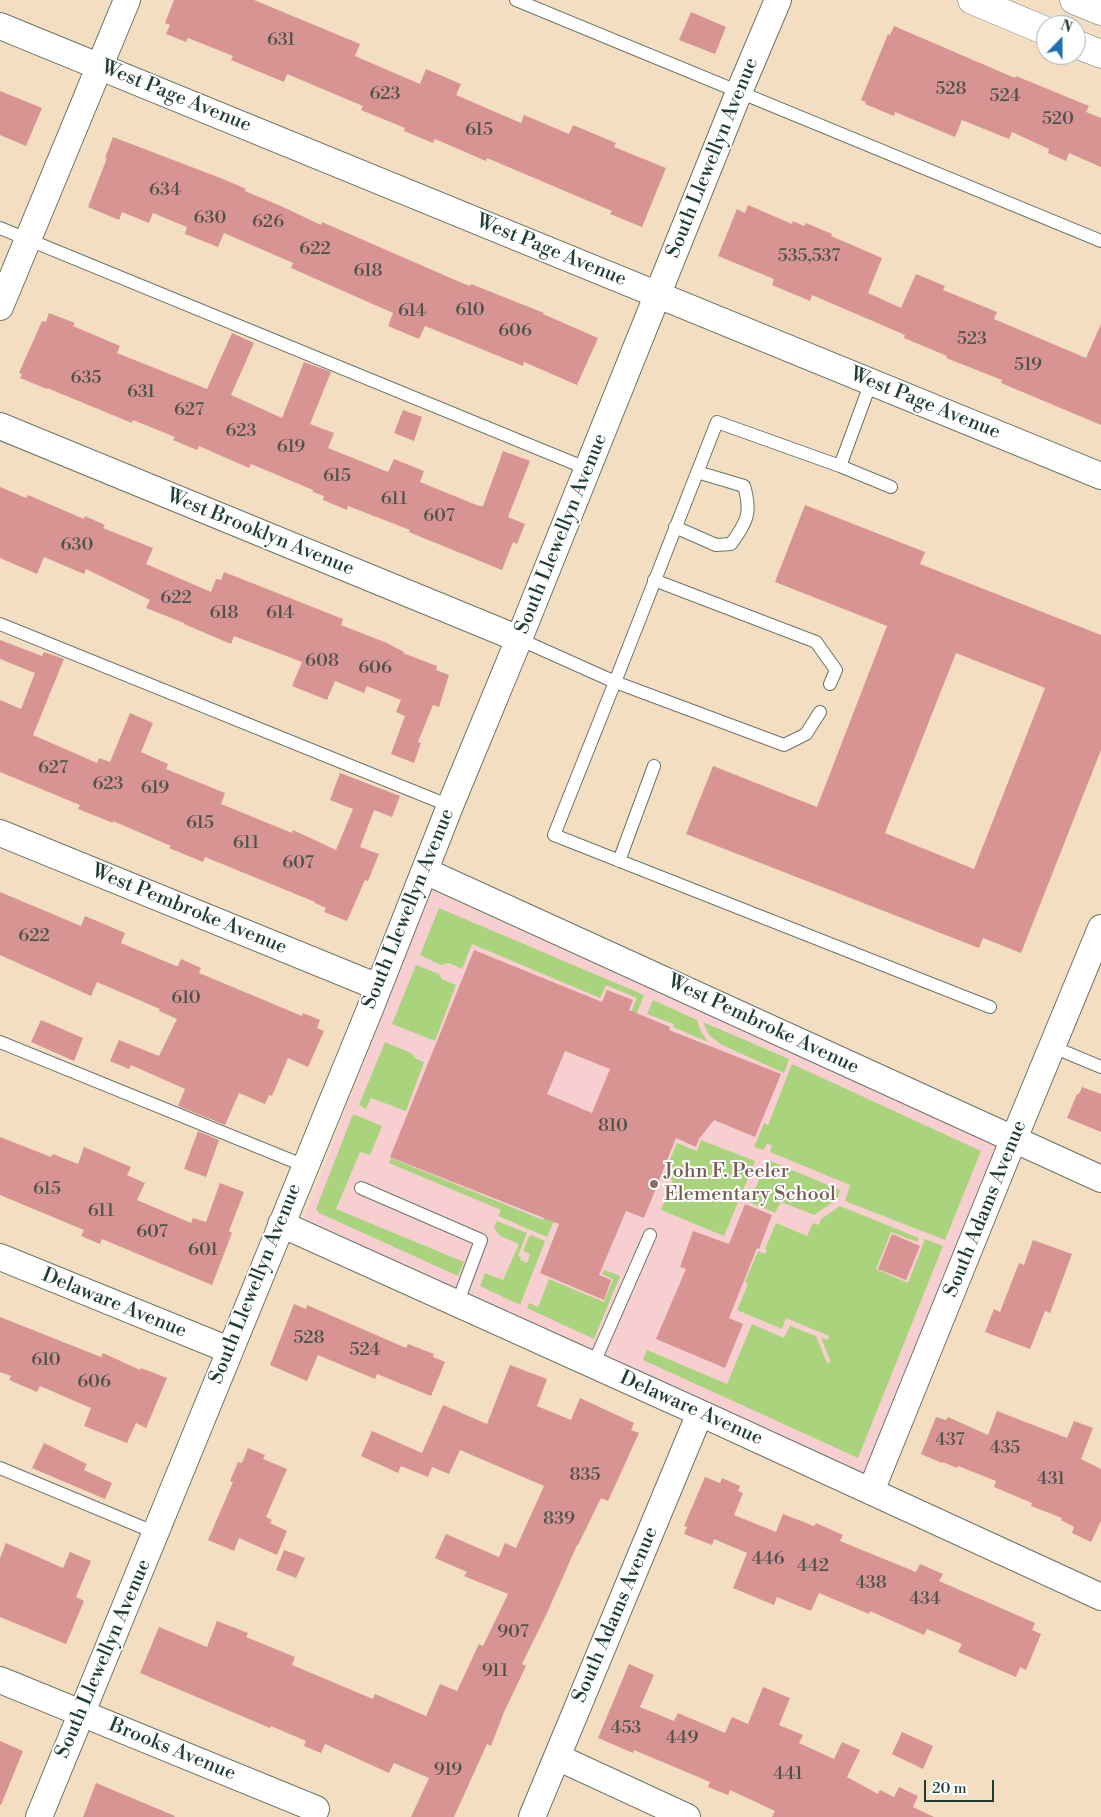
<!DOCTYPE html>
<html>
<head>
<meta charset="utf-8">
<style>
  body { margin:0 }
  #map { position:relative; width:1101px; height:1817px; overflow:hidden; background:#f4dec2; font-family:"Libre Bodoni",serif }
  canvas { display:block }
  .north { position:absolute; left:1036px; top:15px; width:50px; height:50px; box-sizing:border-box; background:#fff; border:1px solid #a5b1ae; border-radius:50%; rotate:22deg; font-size:14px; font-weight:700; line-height:20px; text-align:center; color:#1f3d34 }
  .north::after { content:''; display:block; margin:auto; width:18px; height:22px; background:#1f6fb2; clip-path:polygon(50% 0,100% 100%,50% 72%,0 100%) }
  .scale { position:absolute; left:924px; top:1780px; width:70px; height:22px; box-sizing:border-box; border:2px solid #1f3d34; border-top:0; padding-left:6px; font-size:15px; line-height:18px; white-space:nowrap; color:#1f3d34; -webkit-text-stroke:4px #fff; paint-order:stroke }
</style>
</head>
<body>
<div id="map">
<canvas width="1101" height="1817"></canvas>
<div class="north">N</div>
<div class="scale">20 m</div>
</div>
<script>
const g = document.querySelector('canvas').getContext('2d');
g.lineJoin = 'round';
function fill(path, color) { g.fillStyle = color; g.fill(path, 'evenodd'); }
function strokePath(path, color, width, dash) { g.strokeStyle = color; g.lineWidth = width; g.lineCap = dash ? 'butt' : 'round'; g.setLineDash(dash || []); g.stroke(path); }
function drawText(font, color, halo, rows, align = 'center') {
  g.font = font + ' "Libre Bodoni",serif'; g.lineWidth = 4; g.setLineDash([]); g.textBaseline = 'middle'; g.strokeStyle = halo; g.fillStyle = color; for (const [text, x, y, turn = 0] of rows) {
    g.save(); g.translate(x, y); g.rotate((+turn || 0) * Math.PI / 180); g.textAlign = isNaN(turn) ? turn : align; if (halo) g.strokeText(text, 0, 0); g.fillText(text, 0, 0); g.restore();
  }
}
const built = new Path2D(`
  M 430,890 L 1006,1148 L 870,1481 L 303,1221 Z`);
const green = new Path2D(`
  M 439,908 L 644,995 L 627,1038 L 621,1036 L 637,998 L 606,985 L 600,998 L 472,944 L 462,969 L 449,963 L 441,965 L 420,955 Z
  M 416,965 L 439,974 L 442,979 L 456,985 L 435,1041 L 392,1024 Z
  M 653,1000 L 697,1020 L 700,1030 L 708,1042 L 673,1027 L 674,1024 L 647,1014 Z
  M 703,1022 L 789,1059 L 784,1073 L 722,1045 L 709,1035 Z
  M 385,1042 L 411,1053 L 416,1059 L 424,1062 L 406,1111 L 371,1098 L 366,1109 L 359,1105 Z
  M 792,1064 L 981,1151 L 945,1240 L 845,1201 L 850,1185 L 770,1152 L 772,1145 L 767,1144 L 763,1150 L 754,1147 L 764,1123 L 768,1125 Z
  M 353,1114 L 382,1126 L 370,1155 L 360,1152 L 336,1209 L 464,1262 L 458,1276 L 319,1213 L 316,1209 Z
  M 701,1140 L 755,1161 L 724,1236 L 661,1210 L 673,1180 L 663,1176 L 677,1143 L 697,1151 Z
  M 391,1158 L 543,1220 L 553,1198 L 562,1202 L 547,1237 L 498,1216 L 501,1210 L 389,1163 Z
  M 768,1160 L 840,1190 L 837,1199 L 814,1215 L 781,1202 L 775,1213 L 749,1202 Z
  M 840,1206 L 919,1238 L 917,1242 L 891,1232 L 876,1269 L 908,1283 L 925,1239 L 943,1246 L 858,1458 L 643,1360 L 647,1350 L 727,1384 L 752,1324 L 784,1338 L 790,1326 L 816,1336 L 827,1363 L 831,1362 L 821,1338 L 828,1340 L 829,1336 L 786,1318 L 782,1329 L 737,1310 L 748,1284 L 745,1282 L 758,1251 L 765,1254 L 767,1250 L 765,1249 L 776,1223 L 807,1236 L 813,1223 L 819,1225 L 821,1219 Z
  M 497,1221 L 527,1233 L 518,1256 L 521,1257 L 520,1260 L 527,1263 L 530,1254 L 523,1251 L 528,1238 L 531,1235 L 545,1241 L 520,1305 L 480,1286 L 485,1273 L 503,1280 L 519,1244 L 500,1236 L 494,1228 Z
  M 604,1270 L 620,1276 L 594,1339 L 527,1308 L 529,1303 L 538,1307 L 549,1279 L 604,1302 L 613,1279 L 602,1274 Z`);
const building = new Path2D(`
  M 174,0 L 254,0 L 360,44 L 355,56 L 420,84 L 426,69 L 461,84 L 456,95 L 521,123 L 524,115 L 569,134 L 573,125 L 616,143 L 614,147 L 666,168 L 642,227 L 610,214 L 612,211 L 487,158 L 486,161 L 435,139 L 433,143 L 404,131 L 405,128 L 361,110 L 363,106 L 287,74 L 284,82 L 231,60 L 233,56 L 188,38 L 186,42 L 166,34 L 170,25 L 165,23 Z
  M 691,12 L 726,27 L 715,54 L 679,40 Z
  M 894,26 L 1015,78 L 1016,76 L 1089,106 L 1086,112 L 1101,118 L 1101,167 L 1069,153 L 1066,161 L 1048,153 L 1049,149 L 1012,132 L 1009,139 L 962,120 L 955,137 L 895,112 L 894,116 L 865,104 L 866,102 L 861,100 L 888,34 L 890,35 Z
  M 0,91 L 42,108 L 26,146 L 0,135 Z
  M 113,137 L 223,179 L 246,189 L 245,191 L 283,207 L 321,225 L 322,222 L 462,283 L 470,286 L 471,284 L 544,313 L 543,314 L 598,338 L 577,385 L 524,362 L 523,366 L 425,326 L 419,339 L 388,326 L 393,313 L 291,268 L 293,263 L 224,233 L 218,247 L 185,234 L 187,227 L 153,213 L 149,223 L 122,212 L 119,220 L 88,207 L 107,158 L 105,158 Z
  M 748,205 L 792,224 L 793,221 L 804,226 L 806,223 L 832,234 L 831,236 L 882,258 L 868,293 L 901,308 L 916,274 L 945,286 L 943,290 L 997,312 L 994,319 L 1086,358 L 1101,324 L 1101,425 L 1001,383 L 1002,380 L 946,358 L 947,356 L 904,338 L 905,335 L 875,322 L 812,295 L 810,301 L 772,285 L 774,279 L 718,256 L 737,209 L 745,213 Z
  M 49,313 L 75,323 L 73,326 L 120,346 L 117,353 L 207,389 L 232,333 L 254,343 L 231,395 L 282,418 L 304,362 L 331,372 L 310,424 L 334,433 L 328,448 L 388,472 L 394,459 L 424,471 L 420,482 L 479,506 L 483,506 L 503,451 L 530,461 L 508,517 L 525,524 L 517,544 L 513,542 L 502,570 L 421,537 L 409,532 L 410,530 L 348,506 L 347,510 L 323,500 L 324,496 L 313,492 L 313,490 L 251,464 L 249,468 L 199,446 L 197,450 L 173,440 L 175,437 L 133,420 L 132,423 L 47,388 L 47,389 L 20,378 L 22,374 L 19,373 L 42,321 L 46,322 Z
  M 403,410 L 422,417 L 414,441 L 394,433 Z
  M 0,487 L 26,498 L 28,495 L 84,519 L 85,516 L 105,525 L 103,528 L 153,548 L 146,564 L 211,592 L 216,579 L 221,580 L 224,572 L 343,619 L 341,625 L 387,643 L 404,652 L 403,653 L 437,666 L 436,670 L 449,675 L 439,707 L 433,705 L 418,742 L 421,743 L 414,763 L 391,754 L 405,716 L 396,712 L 401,700 L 367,686 L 364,693 L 335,681 L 327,700 L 292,686 L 302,662 L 234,636 L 231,644 L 184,624 L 184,623 L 146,608 L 150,600 L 86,569 L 84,574 L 44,557 L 37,574 L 0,558 Z
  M 805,505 L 925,552 L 920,564 L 1101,635 L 1101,750 L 1021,953 L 983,938 L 979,948 L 686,834 L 713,766 L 817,807 L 887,626 L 775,582 ZM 956,653 L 1045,688 L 974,869 L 885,833 Z
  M 0,640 L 42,656 L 44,652 L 64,659 L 33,735 L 97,763 L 99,758 L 110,762 L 130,713 L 153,723 L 141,752 L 168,764 L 166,769 L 225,793 L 221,804 L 292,833 L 293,830 L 336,850 L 353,809 L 330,800 L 340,773 L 400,796 L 392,817 L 374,810 L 360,847 L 379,854 L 368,881 L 365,880 L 347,921 L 324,912 L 326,908 L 315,903 L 315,902 L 205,857 L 203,862 L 169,848 L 171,846 L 113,821 L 113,823 L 78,809 L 80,805 L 0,772 L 0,700 L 21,709 L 35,673 L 0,659 Z
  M 0,892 L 81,926 L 85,916 L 125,933 L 121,943 L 176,966 L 178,966 L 181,959 L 201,968 L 199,973 L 302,1016 L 303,1013 L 320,1020 L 317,1028 L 324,1031 L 308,1067 L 288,1058 L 272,1096 L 269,1095 L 265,1104 L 239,1093 L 225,1125 L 178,1106 L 185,1089 L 131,1065 L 129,1069 L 110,1061 L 119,1040 L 159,1056 L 177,1019 L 159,1011 L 160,1009 L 97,982 L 91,996 L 0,955 Z
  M 474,950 L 602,1002 L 607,990 L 633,1000 L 629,1010 L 670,1027 L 669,1030 L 781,1074 L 755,1137 L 714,1120 L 699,1139 L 696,1147 L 676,1138 L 644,1218 L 626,1211 L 599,1275 L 611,1280 L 604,1300 L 540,1273 L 559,1224 L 390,1157 ZM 565,1051 L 610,1069 L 592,1113 L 547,1094 Z
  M 41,1020 L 83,1038 L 74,1061 L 31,1042 Z
  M 1082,1087 L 1101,1094 L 1101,1132 L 1067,1118 L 1077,1094 L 1079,1094 Z
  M 198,1131 L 219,1140 L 206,1177 L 184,1169 Z
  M 0,1137 L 51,1157 L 53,1154 L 78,1164 L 84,1147 L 131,1167 L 127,1175 L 145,1183 L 137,1200 L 191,1223 L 193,1218 L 206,1222 L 220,1183 L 244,1192 L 229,1231 L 232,1233 L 212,1285 L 102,1239 L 100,1244 L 81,1236 L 84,1230 L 0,1195 Z
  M 745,1204 L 772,1215 L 759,1249 L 757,1248 L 729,1318 L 743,1324 L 725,1368 L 656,1339 L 686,1269 L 680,1267 L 693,1231 L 729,1244 Z
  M 892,1234 L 920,1246 L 906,1280 L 878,1269 Z
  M 1033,1240 L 1072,1254 L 1050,1313 L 1045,1311 L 1030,1349 L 985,1332 L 994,1309 L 1000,1312 L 1019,1263 L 1024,1265 Z
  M 294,1304 L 306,1309 L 307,1305 L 406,1348 L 408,1344 L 434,1354 L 433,1357 L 445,1362 L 431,1396 L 377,1374 L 375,1379 L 318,1355 L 307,1381 L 270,1365 Z
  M 0,1317 L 101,1357 L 103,1353 L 140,1370 L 141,1368 L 167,1378 L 146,1428 L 136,1423 L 127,1443 L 84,1426 L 91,1408 L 40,1386 L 37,1392 L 9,1380 L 11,1376 L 0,1372 Z
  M 510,1365 L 547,1379 L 537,1406 L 571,1420 L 580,1398 L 634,1423 L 631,1430 L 639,1433 L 608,1501 L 601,1498 L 578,1545 L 577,1545 L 547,1613 L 522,1664 L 526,1666 L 504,1712 L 491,1746 L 487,1744 L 454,1817 L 411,1817 L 429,1778 L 394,1763 L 389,1773 L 325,1744 L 321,1753 L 304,1746 L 306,1741 L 271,1726 L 270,1728 L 140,1673 L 159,1627 L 207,1647 L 217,1621 L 248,1633 L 246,1637 L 295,1657 L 292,1665 L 373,1699 L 375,1694 L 426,1716 L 440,1684 L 457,1691 L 479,1644 L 483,1646 L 508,1594 L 464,1576 L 467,1572 L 435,1558 L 446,1534 L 499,1557 L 505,1543 L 516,1548 L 544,1486 L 460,1450 L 449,1474 L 432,1467 L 428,1477 L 401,1466 L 398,1473 L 361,1456 L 372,1431 L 422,1453 L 443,1405 L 487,1424 Z
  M 997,1411 L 1067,1438 L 1074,1421 L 1093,1428 L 1081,1459 L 1101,1469 L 1101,1521 L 1091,1542 L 1072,1533 L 1074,1527 L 1061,1520 L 1062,1518 L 1031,1506 L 1032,1503 L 994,1487 L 996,1481 L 958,1466 L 957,1468 L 943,1462 L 942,1463 L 921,1454 L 936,1417 L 946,1420 L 948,1417 L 988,1435 Z
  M 44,1443 L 87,1464 L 84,1470 L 112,1483 L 105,1499 L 32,1468 Z
  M 248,1448 L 265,1455 L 263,1459 L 287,1469 L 266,1517 L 272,1520 L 270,1523 L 287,1531 L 277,1555 L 239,1538 L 234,1551 L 208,1540 L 233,1482 L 230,1481 L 238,1462 L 242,1463 Z
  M 705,1477 L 720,1483 L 722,1478 L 740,1486 L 738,1491 L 743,1493 L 734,1515 L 776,1532 L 783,1514 L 814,1526 L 816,1523 L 843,1535 L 840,1541 L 916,1572 L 920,1564 L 943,1574 L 939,1581 L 1035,1623 L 1032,1630 L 1041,1634 L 1026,1670 L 1020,1667 L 1016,1677 L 958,1652 L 962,1644 L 927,1629 L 924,1635 L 870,1611 L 869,1614 L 819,1593 L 811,1611 L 777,1597 L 774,1605 L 733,1588 L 747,1553 L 714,1539 L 712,1545 L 684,1534 L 687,1527 L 684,1526 Z
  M 6,1543 L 63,1568 L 70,1552 L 91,1561 L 76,1597 L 84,1601 L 66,1644 L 0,1617 L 0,1558 Z
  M 284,1550 L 305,1558 L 296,1578 L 276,1570 Z
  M 629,1664 L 654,1675 L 640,1707 L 674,1721 L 678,1713 L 725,1733 L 732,1717 L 748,1724 L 763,1687 L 790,1698 L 779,1725 L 803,1735 L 799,1743 L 834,1759 L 842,1742 L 860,1750 L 847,1777 L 878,1794 L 880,1790 L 894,1797 L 899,1787 L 918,1796 L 913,1807 L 934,1817 L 772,1817 L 775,1811 L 730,1790 L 728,1795 L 708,1787 L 710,1782 L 634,1750 L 633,1753 L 598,1738 Z
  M 902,1732 L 933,1746 L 923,1769 L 892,1754 Z
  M 0,1741 L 23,1751 L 1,1805 L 0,1804 Z
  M 96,1783 L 175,1816 L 174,1817 L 83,1817 Z`);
const lane = new Path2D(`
  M 516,0 L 1101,241
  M 0,228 L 588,469
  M 840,466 L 891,487
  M 675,527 L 716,545 L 731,544 C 747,522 752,513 744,486 L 697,472
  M 654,580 L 816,642 L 836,670 L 830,684
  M 0,624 L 450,806
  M 519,639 L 615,682 L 717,422 L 840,466 L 871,382
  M 820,712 L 806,734 L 784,745 L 615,682 L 554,835 L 990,1007
  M 619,861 L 654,766
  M 0,1042 L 305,1166
  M 1053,1047 L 1101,1067
  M 361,1188 L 481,1240 L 457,1304
  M 593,1365 L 650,1235
  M 0,1468 L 156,1533`);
const street = new Path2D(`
  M 0,26 L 1101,476
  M 0,307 L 127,0
  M 0,426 L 519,639
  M 0,833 L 378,987
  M 425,871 L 1101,1179
  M 281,1224 L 700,1413 L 1101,1597
  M 0,1257 L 229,1350
  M 871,1491 L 1006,1158 L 1101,928
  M 0,1680 L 316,1809
  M 557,1757 L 687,1817
  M 39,1817 L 370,1009 L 450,806 L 519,639 L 739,92 L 778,0
  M 532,1817 L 700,1413`);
const secondary = new Path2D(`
  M 972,0 L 1046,31
  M 1074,0 L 1101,11
  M 1076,44 L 1101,54`);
const markers = [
  [654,1184,5,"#8d6e63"]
];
const numberNames = [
  ["631",281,41],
  ["528",951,90],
  ["623",385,95],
  ["524",1005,97],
  ["520",1058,120],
  ["615",479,131],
  ["634",165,191],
  ["630",210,219],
  ["626",268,223],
  ["622",315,250],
  ["535,537",809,257],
  ["618",368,272],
  ["610",470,311],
  ["614",412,312],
  ["606",515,332],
  ["523",972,340],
  ["519",1028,366],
  ["635",86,379],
  ["631",141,393],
  ["627",189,411],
  ["623",241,432],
  ["619",291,448],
  ["615",337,477],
  ["611",394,500],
  ["607",439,517],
  ["630",77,546],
  ["622",176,599],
  ["618",224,614],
  ["614",280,614],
  ["608",322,662],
  ["606",375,669],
  ["627",53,769],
  ["623",108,785],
  ["619",155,789],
  ["615",200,824],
  ["611",246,844],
  ["607",298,864],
  ["622",34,937],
  ["610",186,999],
  ["810",613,1127],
  ["615",47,1190],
  ["611",101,1212],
  ["607",152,1233],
  ["601",203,1251],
  ["528",309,1339],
  ["524",365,1351],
  ["610",46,1361],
  ["606",94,1383],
  ["437",950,1441],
  ["435",1005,1449],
  ["835",585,1476],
  ["431",1051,1480],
  ["839",559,1520],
  ["446",768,1560],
  ["442",813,1567],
  ["438",871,1584],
  ["434",925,1600],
  ["907",513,1633],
  ["911",495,1672],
  ["453",626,1729],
  ["449",682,1739],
  ["919",448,1771],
  ["441",788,1775]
];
const streetNames = [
  ["West Page Avenue",176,97,22],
  ["South Llewellyn Avenue",713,158,-68],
  ["West Page Avenue",551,251,22],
  ["West Page Avenue",925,404,22],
  ["West Brooklyn Avenue",260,533,22],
  ["South Llewellyn Avenue",562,534,-68],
  ["South Llewellyn Avenue",409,909,-68],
  ["West Pembroke Avenue",189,910,22],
  ["West Pembroke Avenue",763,1025,25],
  ["South Adams Avenue",986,1209,-68],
  ["South Llewellyn Avenue",256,1284,-68],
  ["Delaware Avenue",114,1304,22],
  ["Delaware Avenue",691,1409,24],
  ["South Adams Avenue",616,1615,-67],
  ["South Llewellyn Avenue",104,1659,-67],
  ["Brooks Avenue",172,1750,22]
];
const educationNames = [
  ["John F. Peeler",664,1172],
  ["Elementary School",664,1195]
];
fill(built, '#f7cfd0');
fill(green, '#aad37e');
fill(building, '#d79492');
strokePath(lane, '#6a7566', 14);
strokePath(street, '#6a7566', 28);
strokePath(secondary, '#6a7566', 29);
strokePath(lane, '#fff', 12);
strokePath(street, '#fff', 26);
strokePath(secondary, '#fff', 28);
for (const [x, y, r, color] of markers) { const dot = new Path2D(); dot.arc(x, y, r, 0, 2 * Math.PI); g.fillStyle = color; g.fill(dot); strokePath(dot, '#fff', 2); }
drawText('18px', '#4d534c', null, numberNames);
drawText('20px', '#1f3d34', '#fff', streetNames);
drawText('20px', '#785e54', '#fff', educationNames, 'left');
</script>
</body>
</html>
